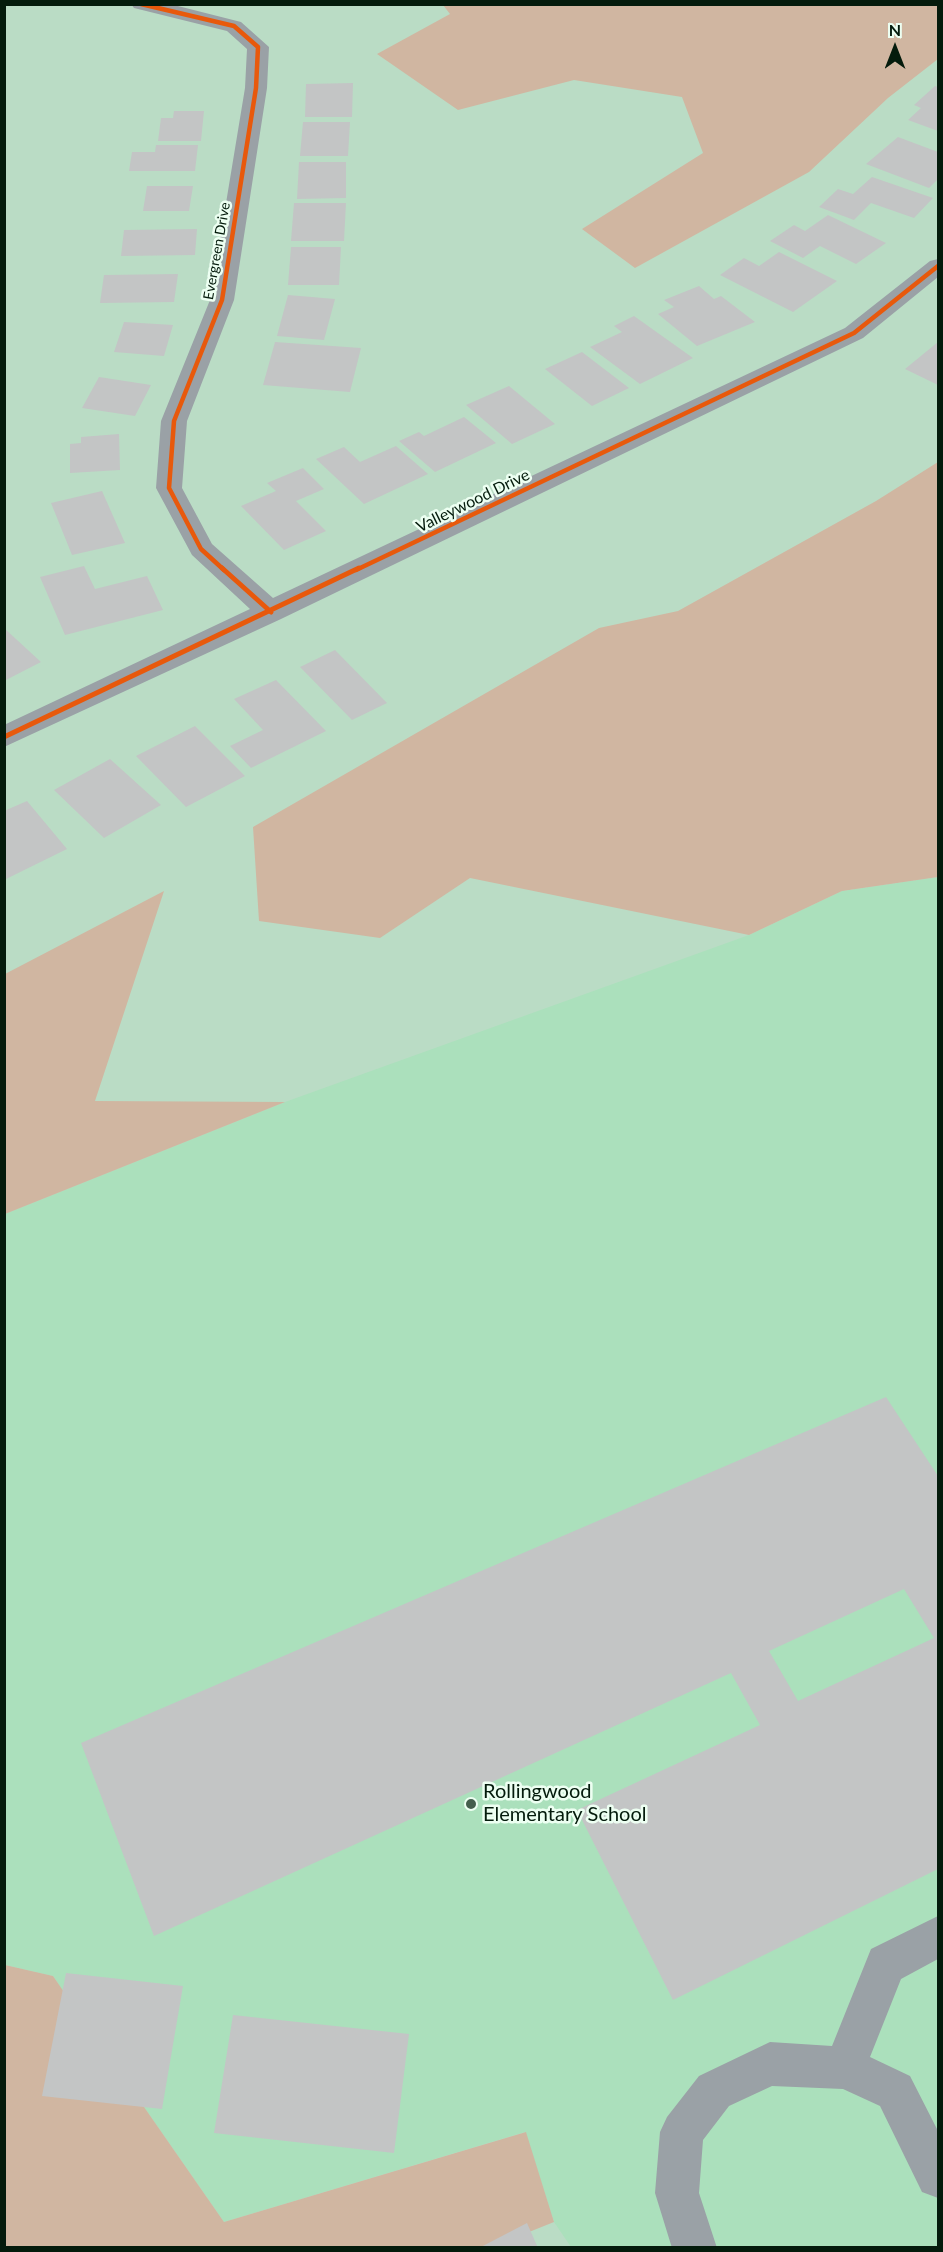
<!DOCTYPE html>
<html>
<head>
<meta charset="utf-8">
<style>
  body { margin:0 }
  #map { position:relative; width:943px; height:2252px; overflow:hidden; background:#badcc5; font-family:Lato,sans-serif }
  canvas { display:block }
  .frame { position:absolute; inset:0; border:6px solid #041b0c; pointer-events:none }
  .north { position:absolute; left:865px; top:18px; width:60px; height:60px; -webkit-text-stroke:4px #edfff2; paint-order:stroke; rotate:0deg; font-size:16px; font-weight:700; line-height:24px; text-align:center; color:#041b0c }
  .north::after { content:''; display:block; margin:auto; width:21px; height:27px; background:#041b0c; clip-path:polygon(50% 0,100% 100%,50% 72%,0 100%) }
</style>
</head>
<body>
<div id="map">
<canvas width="943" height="2252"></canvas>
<div class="frame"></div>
<div class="north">N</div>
</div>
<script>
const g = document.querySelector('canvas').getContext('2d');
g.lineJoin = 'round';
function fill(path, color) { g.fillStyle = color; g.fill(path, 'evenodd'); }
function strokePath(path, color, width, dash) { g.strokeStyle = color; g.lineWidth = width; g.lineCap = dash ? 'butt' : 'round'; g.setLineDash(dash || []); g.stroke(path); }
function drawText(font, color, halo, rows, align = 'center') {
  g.font = font + ' Lato,sans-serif'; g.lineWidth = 5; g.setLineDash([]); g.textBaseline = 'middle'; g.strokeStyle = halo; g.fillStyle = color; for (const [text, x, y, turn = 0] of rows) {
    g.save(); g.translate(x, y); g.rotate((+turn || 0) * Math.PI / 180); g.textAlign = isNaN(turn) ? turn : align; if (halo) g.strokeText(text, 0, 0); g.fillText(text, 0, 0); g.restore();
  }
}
const built = new Path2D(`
  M 938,877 L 938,2247 L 571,2247 L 554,2222 L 525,2132 L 224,2222 L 53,1976 L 5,1965 L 5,1214 L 285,1102 L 749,935 L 842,891 Z`);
const green = new Path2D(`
  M 443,5 L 938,5 L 938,59 L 888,98 L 809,172 L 635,268 L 582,229 L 703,153 L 682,97 L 574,80 L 458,110 L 377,54 L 450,14 Z
  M 938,462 L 938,877 L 842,891 L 749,935 L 470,878 L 380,938 L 259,921 L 253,827 L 599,628 L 678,611 L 876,501 Z
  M 164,891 L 95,1101 L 285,1102 L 5,1214 L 5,974 Z
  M 5,1965 L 53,1976 L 224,2222 L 526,2132 L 554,2222 L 489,2248 L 5,2248 Z`);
const building = new Path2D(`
  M 353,83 L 352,117 L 305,117 L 306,84 Z
  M 935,86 L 938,87 L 938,131 L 908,120 L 921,108 L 914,105 Z
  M 174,111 L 204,111 L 201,141 L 158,141 L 161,118 L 173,118 Z
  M 303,122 L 350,122 L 348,156 L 300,156 Z
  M 898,137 L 938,152 L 938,179 L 929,188 L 866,164 Z
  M 156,145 L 198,145 L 195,171 L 129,171 L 132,152 L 155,152 Z
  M 299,162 L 346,162 L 346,198 L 297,199 Z
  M 872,177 L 933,198 L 914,218 L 871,203 L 854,220 L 819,207 L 838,189 L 853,194 Z
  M 147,186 L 193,186 L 189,211 L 143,211 Z
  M 294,203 L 346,203 L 344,241 L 291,241 Z
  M 828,215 L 886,243 L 856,264 L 820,246 L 803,258 L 770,241 L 794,225 L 805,231 Z
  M 197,229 L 195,255 L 121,256 L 124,230 Z
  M 291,247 L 341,247 L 339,285 L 288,285 Z
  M 779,252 L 837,281 L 793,312 L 720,275 L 744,258 L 759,266 Z
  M 178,274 L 174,302 L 100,303 L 104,275 Z
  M 699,286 L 714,299 L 721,296 L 755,322 L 697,346 L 658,314 L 674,307 L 664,300 Z
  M 288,295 L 335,299 L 324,340 L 277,336 Z
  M 634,316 L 693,358 L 640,384 L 590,347 L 622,332 L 614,326 Z
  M 124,322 L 173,325 L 164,356 L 114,352 Z
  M 275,342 L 361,348 L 350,392 L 263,385 Z
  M 938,342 L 938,385 L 905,369 Z
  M 582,352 L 629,388 L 592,406 L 545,369 Z
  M 99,377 L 151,385 L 135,416 L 82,408 Z
  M 509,386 L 555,424 L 512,444 L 466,405 Z
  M 464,417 L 496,443 L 435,472 L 399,441 L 419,432 L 424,436 Z
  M 119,434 L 120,470 L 70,473 L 70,444 L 81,443 L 81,437 Z
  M 396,446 L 428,474 L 364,504 L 316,459 L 344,447 L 360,462 Z
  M 303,468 L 324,489 L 296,501 L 326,531 L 284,550 L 241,506 L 276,491 L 267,483 Z
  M 102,491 L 125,543 L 72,555 L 51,503 Z
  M 84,566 L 95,589 L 147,576 L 163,610 L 65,635 L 40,577 Z
  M 4,628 L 41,662 L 4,681 Z
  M 335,650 L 387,703 L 352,720 L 300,667 Z
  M 276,680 L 326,731 L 251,768 L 230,746 L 263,730 L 234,699 Z
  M 195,726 L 245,776 L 186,807 L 136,756 Z
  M 110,759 L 161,805 L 104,838 L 54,790 Z
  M 27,801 L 67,849 L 4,880 L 4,811 Z
  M 886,1397 L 938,1476 L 938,1869 L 673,2000 L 577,1810 L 760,1725 L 731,1673 L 154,1936 L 81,1743 ZM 904,1589 L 934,1638 L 798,1701 L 769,1651 Z
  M 66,1973 L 183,1986 L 162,2109 L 42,2096 Z
  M 233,2015 L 409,2034 L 394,2153 L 214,2133 Z
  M 527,2223 L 538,2248 L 479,2248 Z`);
const minor = new Path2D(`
  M 131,4 L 170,4 L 241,22 L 269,47 L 267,88 L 234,300 L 187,421 L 182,488 L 212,544 L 273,598 L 845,328 L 930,261 L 938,259 L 938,277 L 863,338 L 281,619 L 4,747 L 4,725 L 250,609 L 192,555 L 156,488 L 161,421 L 210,300 L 245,88 L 247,49 L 227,31 L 134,8 Z
  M 938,1916 L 938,1959 L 901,1979 L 870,2057 L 910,2076 L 938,2131 L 938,2198 L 922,2192 L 880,2106 L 843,2089 L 772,2086 L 729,2106 L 703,2140 L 699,2193 L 717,2248 L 672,2248 L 655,2193 L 660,2132 L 667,2117 L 699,2076 L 770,2042 L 832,2046 L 871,1949 Z`);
const cyclewayFar1 = new Path2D(`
  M 141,4 L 234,26 L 258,47 L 256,88 L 222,300 L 174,421 L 169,488 L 201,549 L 224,570
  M 356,570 L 854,333 L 938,266`);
const cycleway = new Path2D(`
  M 222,568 L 271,612
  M 4,737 L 359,568`);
const markers = [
  [471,1804,6,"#445f4d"]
];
const farStreetnames = [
  ["Evergreen Drive",217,251,-80]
];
const streetNames = [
  ["Valleywood Drive",473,501,-26]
];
const nearPoinames = [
  ["Rollingwood",483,1792],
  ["Elementary School",483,1815]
];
fill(built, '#abe0bc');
fill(green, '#d0b6a1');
fill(building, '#c3c5c5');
fill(minor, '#9aa1a6');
strokePath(cyclewayFar1, '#e8590c', 4.5);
strokePath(cycleway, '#e8590c', 5);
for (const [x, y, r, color] of markers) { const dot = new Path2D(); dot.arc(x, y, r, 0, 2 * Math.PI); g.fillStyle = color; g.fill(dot); strokePath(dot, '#edfff2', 2); }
drawText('14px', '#041b0c', '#edfff2', farStreetnames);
drawText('16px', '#041b0c', '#edfff2', streetNames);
drawText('20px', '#041b0c', '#edfff2', nearPoinames, 'left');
</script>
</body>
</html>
